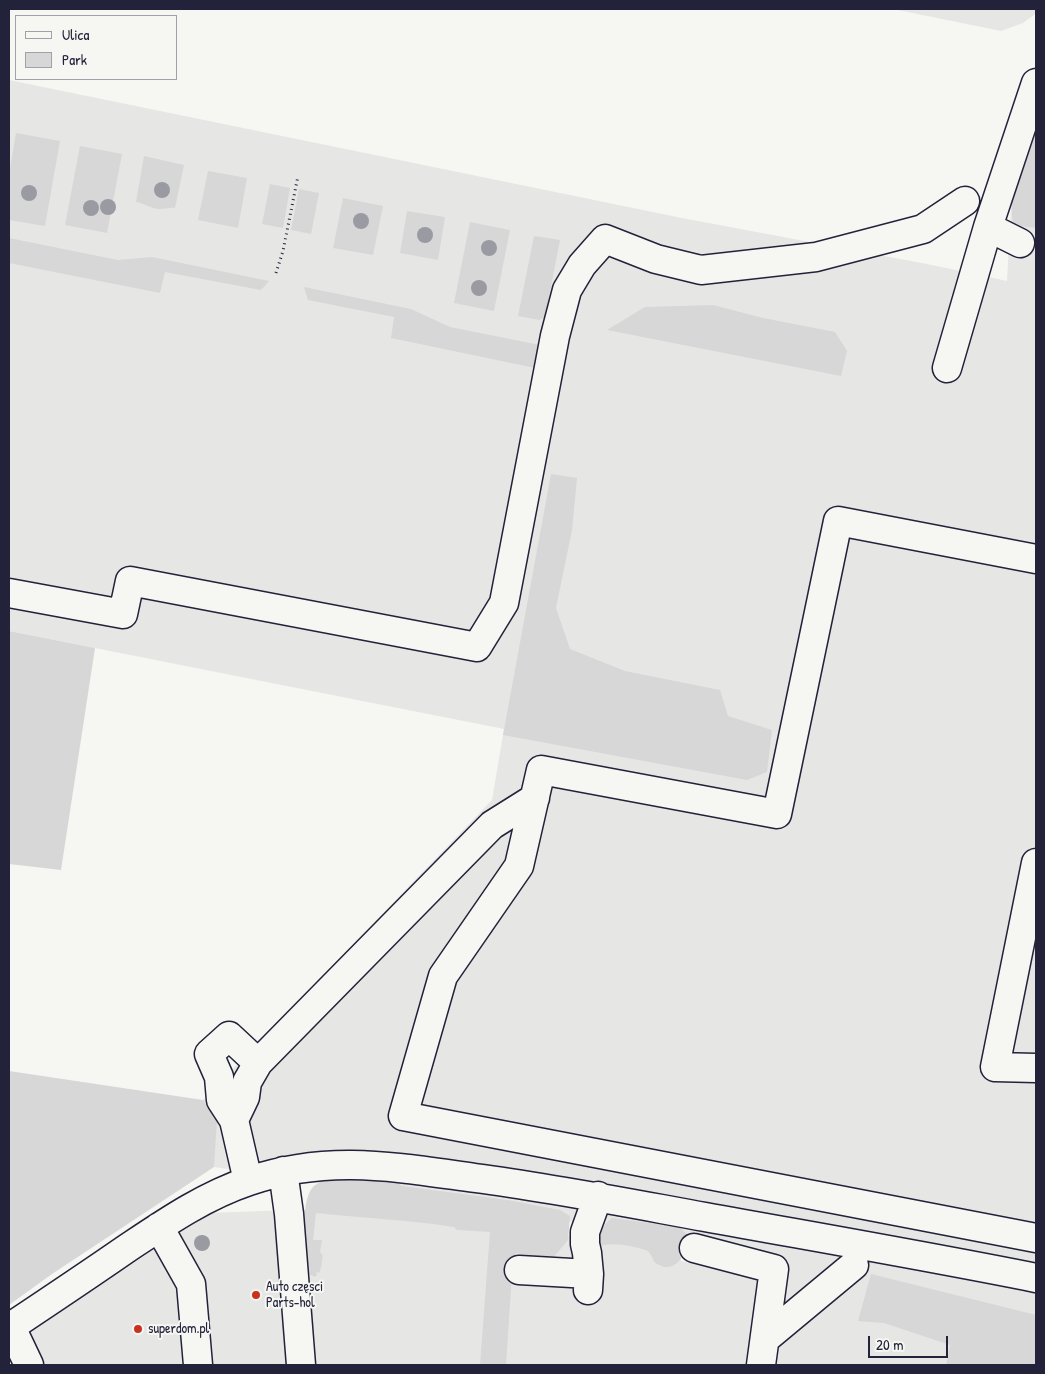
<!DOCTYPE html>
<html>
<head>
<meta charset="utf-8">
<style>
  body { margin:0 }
  #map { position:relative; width:1045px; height:1374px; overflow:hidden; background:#f6f6f2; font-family:"Patrick Hand",sans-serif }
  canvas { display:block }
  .frame { position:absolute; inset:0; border:10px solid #22223b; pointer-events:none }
  .legend { position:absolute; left:15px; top:15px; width:162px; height:65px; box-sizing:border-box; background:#f6f6f2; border:1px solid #a1a1a9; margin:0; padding:6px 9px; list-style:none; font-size:15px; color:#22223b }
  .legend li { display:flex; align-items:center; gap:10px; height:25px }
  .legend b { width:25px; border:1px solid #a1a1a9 }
  .scale { position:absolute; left:868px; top:1336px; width:80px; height:22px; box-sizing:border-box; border:2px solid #22223b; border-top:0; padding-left:6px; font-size:15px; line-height:18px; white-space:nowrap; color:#22223b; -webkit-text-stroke:4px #f6f6f2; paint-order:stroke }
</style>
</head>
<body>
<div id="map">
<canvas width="1045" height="1374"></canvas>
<div class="frame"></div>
<ul class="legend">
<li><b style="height:6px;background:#f6f6f2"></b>Ulica</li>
<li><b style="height:14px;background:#d7d7d7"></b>Park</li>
</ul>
<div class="scale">20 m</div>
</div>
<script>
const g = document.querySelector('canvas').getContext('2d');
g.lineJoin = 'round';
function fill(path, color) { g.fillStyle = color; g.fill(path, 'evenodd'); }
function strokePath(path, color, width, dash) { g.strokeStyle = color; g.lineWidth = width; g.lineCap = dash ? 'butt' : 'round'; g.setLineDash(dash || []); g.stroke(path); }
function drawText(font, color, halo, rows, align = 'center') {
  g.font = font + ' "Patrick Hand",sans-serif'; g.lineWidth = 4; g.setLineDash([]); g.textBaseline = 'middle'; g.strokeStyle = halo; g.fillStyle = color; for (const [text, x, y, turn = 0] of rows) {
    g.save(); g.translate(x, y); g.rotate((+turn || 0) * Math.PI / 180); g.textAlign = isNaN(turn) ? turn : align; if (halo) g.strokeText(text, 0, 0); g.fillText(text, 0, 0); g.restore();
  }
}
const built = new Path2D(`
  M 893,9 L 1036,9 L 1036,10 L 1035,14 L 1023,23 L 1001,31 Z
  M 9,80 L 682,218 L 927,264 L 1007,281 L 1011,205 L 1021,168 L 1036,127 L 1036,1365 L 9,1365 L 9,1352 L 34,1330 L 208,1213 L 317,1209 L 358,1189 L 214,1167 L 203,1100 L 492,800 L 504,729 L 9,631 ZM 500,1211 L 712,1243 L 707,1267 L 681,1261 L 680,1252 L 550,1233 Z`);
const green = new Path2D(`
  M 1036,127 L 1036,228 L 1021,226 L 1013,222 L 1012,216 L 1012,195 Z
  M 16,133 L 60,141 L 45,226 L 9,220 L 9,175 Z
  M 80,146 L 122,154 L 107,233 L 65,225 Z
  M 144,156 L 184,165 L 175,208 C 169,207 165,209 159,209 C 152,209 144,203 136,202 Z
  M 208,171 L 247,178 L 238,228 L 198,220 Z
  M 270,184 L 290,188 L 283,228 L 262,224 Z
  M 299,189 L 319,193 L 311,234 L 291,230 Z
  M 343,198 L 383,206 L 373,255 L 333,248 Z
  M 407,211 L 445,217 L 438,260 L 400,253 Z
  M 470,222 L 510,230 L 494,311 L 454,303 Z
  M 534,236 L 560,240 L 545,317 L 539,320 L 518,316 Z
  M 9,238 L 118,260 L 152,257 L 269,281 L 261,290 L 165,272 L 160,293 L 9,263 Z
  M 304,287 L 411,309 L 450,327 L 545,346 L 540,369 L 391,338 L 394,317 L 308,300 Z
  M 713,305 L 763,318 L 835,332 L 847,351 L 841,376 L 607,330 L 645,307 Z
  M 551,474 L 577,478 L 572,530 L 556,608 L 570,649 L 625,671 L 720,690 L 728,716 L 772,730 L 767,772 L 747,780 L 503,735 Z
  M 9,631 L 95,648 L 61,870 L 9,864 Z
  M 9,1071 L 203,1100 L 217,1120 L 214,1167 L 52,1274 L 9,1305 Z
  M 330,1178 L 367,1178 L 399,1184 L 402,1186 L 508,1200 L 560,1210 L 570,1216 L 568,1240 L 552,1259 L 547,1259 L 516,1253 L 513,1258 L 506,1365 L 480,1365 L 490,1232 L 457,1230 L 454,1227 C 408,1220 362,1218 316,1213 L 313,1240 L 322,1240 L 320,1252 L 323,1256 C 321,1262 322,1269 319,1273 L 316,1272 L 317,1275 L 315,1277 L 309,1274 C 303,1257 300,1200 313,1187 C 317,1183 324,1180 330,1178 Z
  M 612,1218 L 679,1227 L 691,1238 C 685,1254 676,1275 657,1264 C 653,1262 652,1255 648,1251 C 633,1246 615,1242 599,1246 C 598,1234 602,1226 612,1218 Z
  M 871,1274 L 1036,1315 L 1036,1365 L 946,1365 L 950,1345 L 884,1323 L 858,1321 Z`);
const path = new Path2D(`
  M 276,273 L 283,251 L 298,176`);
const minor = new Path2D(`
  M 988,227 L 1020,243
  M 947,368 L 988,227 L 1036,83
  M 1036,559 L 838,521 L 777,814 L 541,770 L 519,866 L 443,976 L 403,1116 L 1036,1238
  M 9,593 L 123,614 L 130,581 L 477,647 L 504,603 L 555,336 L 567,290 L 582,265 L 605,239 L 656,259 L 701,270 L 816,257 L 923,229 L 965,201
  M 1036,863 L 995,1067 L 1036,1068
  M 234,1120 L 245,1097 L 247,1082 L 258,1063
  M 283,1171 L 289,1214 L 301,1365
  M 248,1181 L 234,1120 L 221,1100 L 219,1077 L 209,1054 L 229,1036 L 258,1063 L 492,825 L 535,798
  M 159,1227 L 191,1284 L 198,1365
  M 694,1248 L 774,1269 L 761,1365
  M 519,1270 L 589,1274
  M 588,1290 L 589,1274 L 587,1253 L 585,1244 L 585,1232 L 598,1196
  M 11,1327 L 29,1365
  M 9,1328 C 48,1302 87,1276 126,1249 C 165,1223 204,1196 249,1181 C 329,1154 394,1167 475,1178 C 552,1188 628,1203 705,1217 C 815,1237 926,1256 1036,1278
  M 765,1339 L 854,1265`);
const trees = [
  [162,190],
  [29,193],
  [108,207],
  [91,208],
  [361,221],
  [425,235],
  [489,248],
  [479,288],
  [202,1243]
];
const markers = [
  [256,1295,5,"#c8321e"],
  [138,1329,5,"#c8321e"]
];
const poiNames = [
  ["Auto częsci",266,1287],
  ["Parts-hol",266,1303],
  ["superdom.pl",148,1329]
];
fill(built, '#e6e6e4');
fill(green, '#d7d7d7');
strokePath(minor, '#22223b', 31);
strokePath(path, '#22223b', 3, [1, 4]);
strokePath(minor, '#f6f6f2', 28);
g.fillStyle = '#9a9aa3';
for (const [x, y] of trees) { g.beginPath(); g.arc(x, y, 8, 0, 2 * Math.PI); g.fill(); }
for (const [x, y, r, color] of markers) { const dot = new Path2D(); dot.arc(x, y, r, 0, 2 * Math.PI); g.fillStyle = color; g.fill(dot); strokePath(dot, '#f6f6f2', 2); }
drawText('14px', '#22223b', '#f6f6f2', poiNames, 'left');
</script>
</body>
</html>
